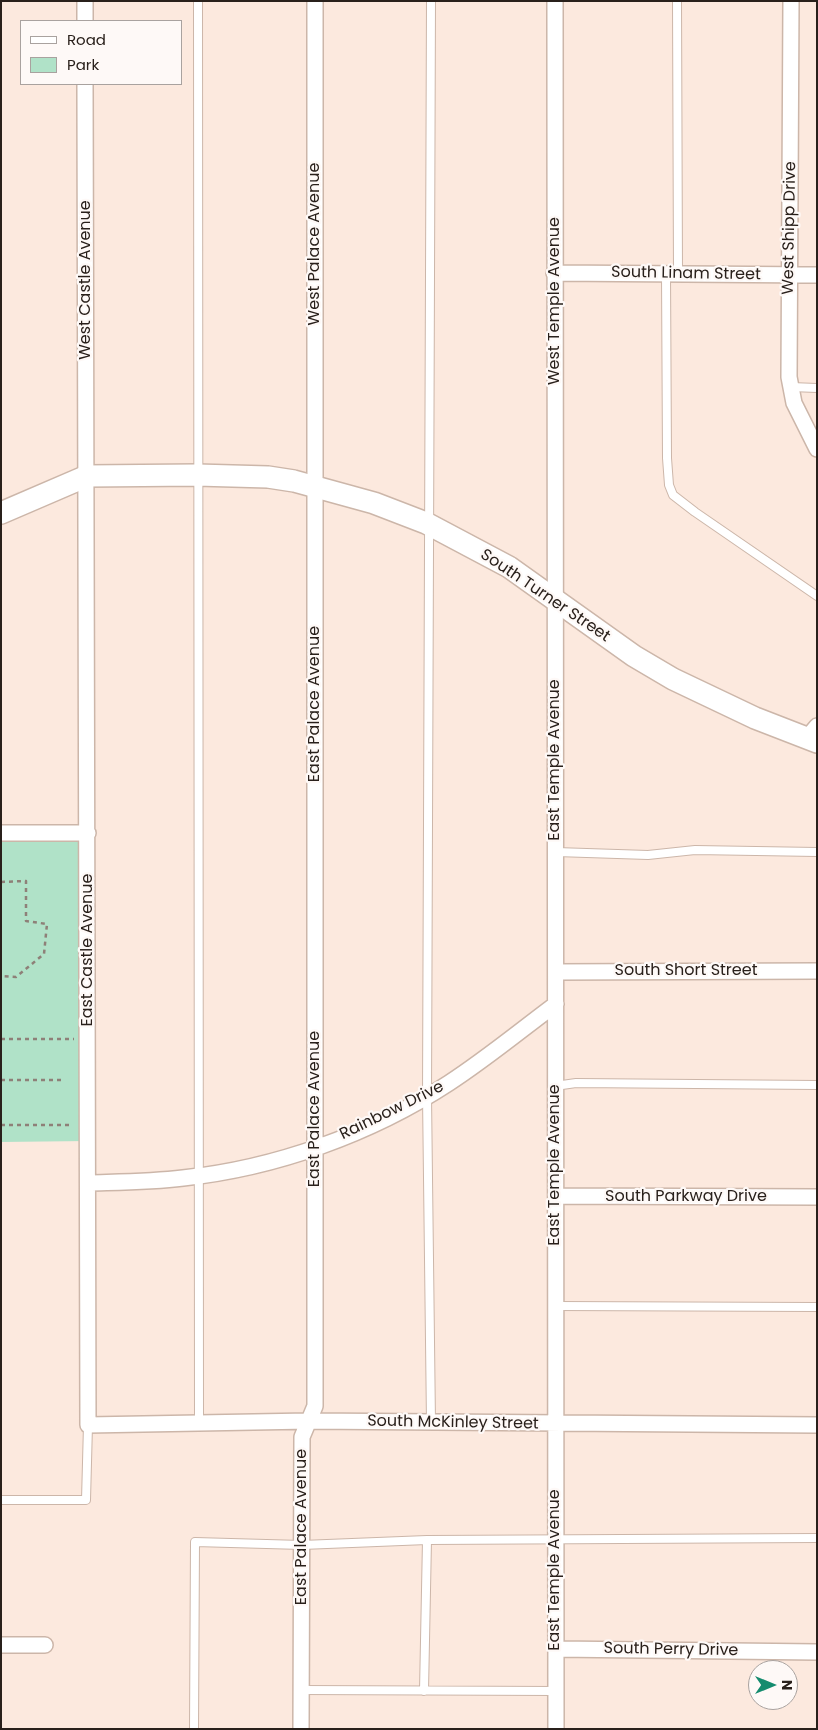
<!DOCTYPE html>
<html>
<head>
<meta charset="utf-8">
<style>
  body { margin:0 }
  #map { position:relative; width:818px; height:1730px; overflow:hidden; background:#fce9de; font-family:Poppins,sans-serif }
  canvas { display:block }
  .frame { position:absolute; inset:0; border:2px solid #29201b; pointer-events:none }
  .legend { position:absolute; left:20px; top:20px; width:162px; height:65px; box-sizing:border-box; background:#fef9f7; border:1px solid #a9a29f; margin:0; padding:6px 9px; list-style:none; font-size:15px; color:#29201b }
  .legend li { display:flex; align-items:center; gap:10px; height:25px }
  .legend b { width:25px; border:1px solid #a9a29f }
  .north { position:absolute; left:748px; top:1660px; width:50px; height:50px; box-sizing:border-box; background:#fef9f7; border:1px solid #a9a29f; border-radius:50%; rotate:90deg; font-size:14px; font-weight:700; line-height:20px; text-align:center; color:#29201b }
  .north::after { content:''; display:block; margin:auto; width:18px; height:22px; background:#158c6f; clip-path:polygon(50% 0,100% 100%,50% 72%,0 100%) }
</style>
</head>
<body>
<div id="map">
<canvas width="818" height="1730"></canvas>
<div class="frame"></div>
<ul class="legend">
<li><b style="height:6px;background:#fff"></b>Road</li>
<li><b style="height:14px;background:#b0e2c8"></b>Park</li>
</ul>
<div class="north">N</div>
</div>
<script>
const g = document.querySelector('canvas').getContext('2d');
g.lineJoin = 'round';
function fill(path, color) { g.fillStyle = color; g.fill(path, 'evenodd'); }
function strokePath(path, color, width, dash) { g.strokeStyle = color; g.lineWidth = width; g.lineCap = dash ? 'butt' : 'round'; g.setLineDash(dash || []); g.stroke(path); }
function drawText(font, color, halo, rows, align = 'center') {
  g.font = font + ' Poppins,sans-serif'; g.lineWidth = 4.5; g.setLineDash([]); g.textBaseline = 'middle'; g.strokeStyle = halo; g.fillStyle = color; for (const [text, x, y, turn = 0] of rows) {
    g.save(); g.translate(x, y); g.rotate((+turn || 0) * Math.PI / 180); g.textAlign = isNaN(turn) ? turn : align; if (halo) g.strokeText(text, 0, 0); g.fillText(text, 0, 0); g.restore();
  }
}
const green = new Path2D(`
  M 1,833 L 88,833 L 88,1141 L 1,1142 Z`);
const path = new Path2D(`
  M 1,882 L 26,881 L 26,921 L 47,924 L 44,954 L 16,977 L 1,976
  M 1,1039 L 74,1039
  M 1,1080 L 61,1080
  M 1,1125 L 72,1125`);
const lane = new Path2D(`
  M 198,1 L 199,1423
  M 677,1 L 678,274
  M 666,274 L 667,458 L 669,485 L 673,495 L 695,512 L 817,596
  M 791,387 L 817,388
  M 556,852 L 648,855 L 695,850 L 817,852
  M 555,1086 L 576,1083 L 817,1085
  M 555,1306 L 817,1307
  M 431,1423 L 427,1096 L 431,1
  M 1,1500 L 86,1500 L 88,1425
  M 301,1690 L 556,1691
  M 424,1691 L 427,1540
  M 194,1729 L 195,1542 L 302,1545 L 427,1540 L 817,1538`);
const street = new Path2D(`
  M 85,1 L 85,21
  M 555,1 L 556,1729
  M 791,1 L 789,377 L 794,403 L 817,449
  M 85,84 L 88,1425 L 309,1421 L 817,1425
  M 554,273 L 817,275
  M 806,739 L 817,726
  M 1,833 L 88,833
  M 556,972 L 817,971
  M 88,1183 C 120,1182 151,1182 183,1178 C 276,1168 371,1134 449,1083 C 486,1059 521,1030 556,1004
  M 556,1196 L 817,1197
  M 1,1645 L 45,1645
  M 556,1649 L 817,1652
  M 301,1729 L 302,1437 L 315,1406 L 315,1`);
const secondary = new Path2D(`
  M 1,513 L 87,476 L 197,475 L 268,477 L 294,481 L 374,503 L 426,523 L 509,567 L 634,656 L 673,679 L 755,718 L 817,742`);
const streetNames = [
  ["West Shipp Drive",790,228,-89],
  ["West Palace Avenue",315,244,-90],
  ["South Linam Street",686,274,1],
  ["West Castle Avenue",86,280,-90],
  ["West Temple Avenue",555,301,-90],
  ["South Turner Street",545,596,34],
  ["East Palace Avenue",315,704,-90],
  ["East Temple Avenue",555,760,-90],
  ["East Castle Avenue",88,950,-90],
  ["South Short Street",686,971],
  ["East Palace Avenue",315,1109,-90],
  ["Rainbow Drive",392,1111,-26],
  ["East Temple Avenue",555,1165,-90],
  ["South Parkway Drive",686,1197],
  ["South McKinley Street",453,1423,1],
  ["East Palace Avenue",302,1527,-90],
  ["East Temple Avenue",555,1570,-90],
  ["South Perry Drive",671,1650,1]
];
fill(green, '#b0e2c8');
strokePath(lane, '#ccb6a9', 10);
strokePath(street, '#ccb6a9', 18);
strokePath(secondary, '#ccb6a9', 24);
strokePath(path, '#8e8078', 2.5, [4, 4]);
strokePath(lane, '#fff', 8);
strokePath(street, '#fff', 15);
strokePath(secondary, '#fff', 21);
drawText('16px', '#29201b', '#fef9f7', streetNames);
</script>
</body>
</html>
